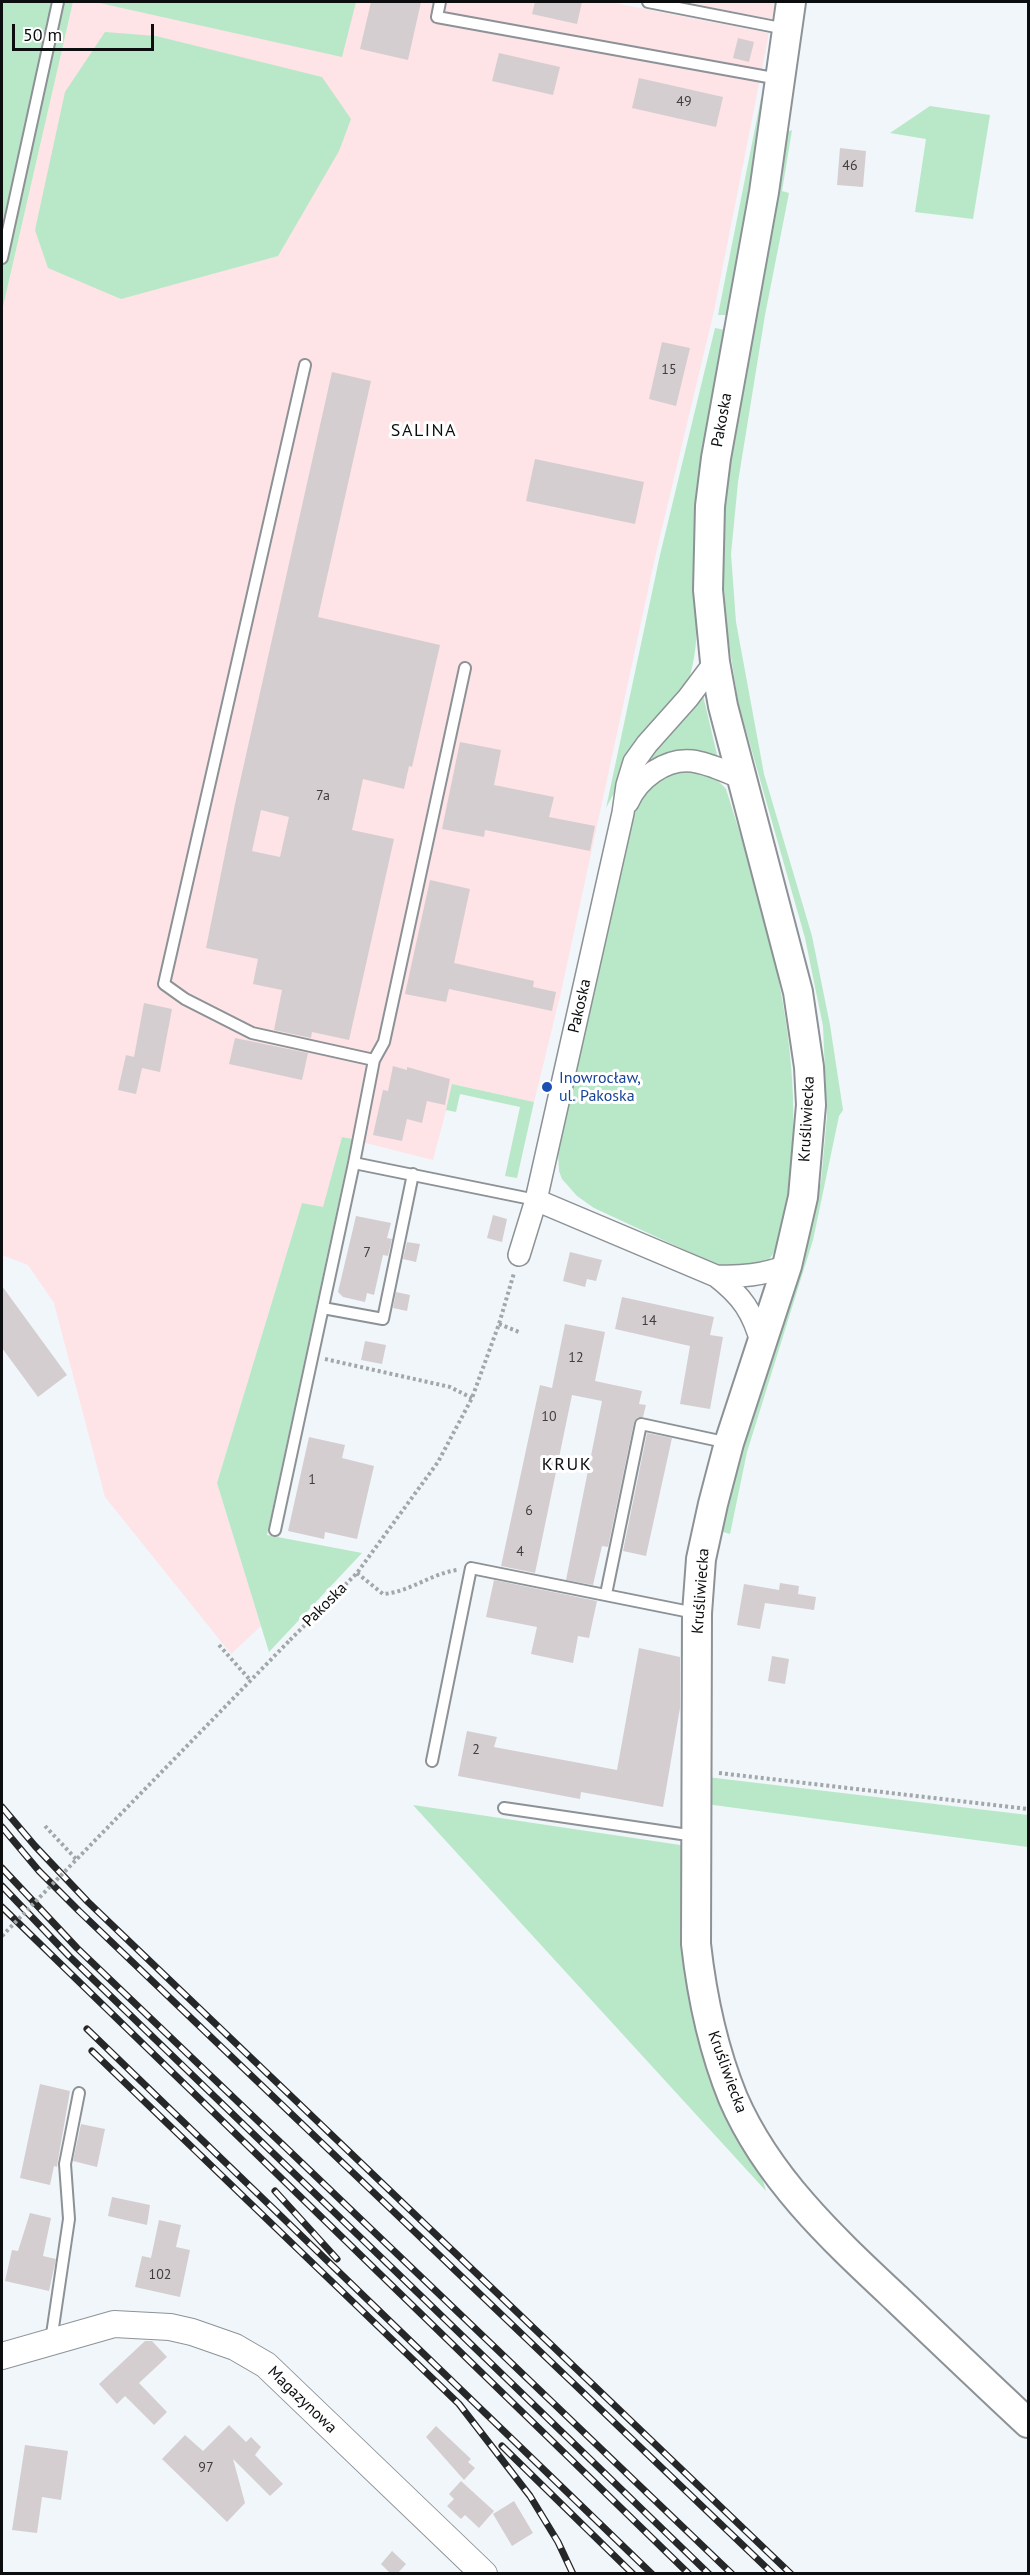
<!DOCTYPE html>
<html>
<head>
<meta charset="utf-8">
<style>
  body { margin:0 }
  #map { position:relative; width:1030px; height:2575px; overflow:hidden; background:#f0f6fa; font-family:"PT Sans",sans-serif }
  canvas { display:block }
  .frame { position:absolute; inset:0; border:3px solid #0b0d0e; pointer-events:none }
  .scale { position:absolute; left:12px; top:24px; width:142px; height:27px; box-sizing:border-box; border:3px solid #0b0d0e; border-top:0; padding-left:8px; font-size:18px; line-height:21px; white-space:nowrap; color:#0b0d0e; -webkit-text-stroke:4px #fff; paint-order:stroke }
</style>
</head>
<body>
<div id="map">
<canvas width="1030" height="2575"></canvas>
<div class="frame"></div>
<div class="scale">50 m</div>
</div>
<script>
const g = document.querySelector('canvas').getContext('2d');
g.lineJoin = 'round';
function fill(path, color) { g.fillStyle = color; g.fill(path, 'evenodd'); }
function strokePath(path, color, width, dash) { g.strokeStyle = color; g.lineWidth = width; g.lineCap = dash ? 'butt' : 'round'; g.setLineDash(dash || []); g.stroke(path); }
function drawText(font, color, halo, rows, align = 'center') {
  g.font = font + ' "PT Sans",sans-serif'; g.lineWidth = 6; g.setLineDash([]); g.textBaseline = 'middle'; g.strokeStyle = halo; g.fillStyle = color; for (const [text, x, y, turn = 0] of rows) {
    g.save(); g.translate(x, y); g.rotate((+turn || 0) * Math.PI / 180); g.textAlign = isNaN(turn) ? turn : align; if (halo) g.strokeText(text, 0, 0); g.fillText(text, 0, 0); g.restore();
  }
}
const industrial = new Path2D(`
  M 73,2 L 609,2 L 769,33 L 714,311 L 656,553 L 561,992 L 534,1102 L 453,1084 L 433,1160 L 342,1137 L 323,1208 L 302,1203 L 217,1483 L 261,1626 L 231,1654 L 105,1497 L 54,1303 L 28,1265 L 2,1255 L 2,311 Z
  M 684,2 L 775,2 L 772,19 Z`);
const green = new Path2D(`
  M 2,2 L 73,2 L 2,311 Z
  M 95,2 L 356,2 L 342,57 Z
  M 105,32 L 156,36 L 322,77 L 351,119 L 339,151 L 278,256 L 121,299 L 48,268 L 35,230 L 65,92 Z
  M 761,98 L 767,99 L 727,315 L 718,315 Z
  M 930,106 L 990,115 L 973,219 L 915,212 L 926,139 L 890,133 Z
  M 792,130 L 782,191 L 789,193 L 765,315 L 738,482 L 731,554 L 736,622 L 764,774 L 812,936 L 830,1025 L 843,1110 L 839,1116 L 813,1240 L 747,1452 L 730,1534 L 720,1531 L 740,1450 L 806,1238 L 821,1182 L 827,1116 L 823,1026 L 805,938 L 738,702 L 726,624 L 722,554 L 726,481 L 787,132 Z
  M 715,328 L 725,330 C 713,398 696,466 694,535 C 693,586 705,635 687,685 L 620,782 L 606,808 L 660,555 Z
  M 702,691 L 718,759 L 651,764 L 648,755 Z
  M 672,771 C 694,771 711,771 726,789 C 768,922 810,1059 787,1200 C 783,1222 782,1247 766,1263 L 730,1267 L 717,1265 L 594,1208 L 577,1196 L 562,1179 L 559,1171 L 558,1152 L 635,805 L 648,784 Z
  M 452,1084 L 534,1102 L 517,1178 L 505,1176 L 520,1107 L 460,1094 L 456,1112 L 446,1110 Z
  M 342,1137 L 352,1139 L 267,1535 L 362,1553 L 269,1652 L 217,1483 L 302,1203 L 323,1207 Z
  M 707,1777 L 1028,1815 L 1028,1847 L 706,1804 Z
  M 413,1805 L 687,1846 L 685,1912 L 766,2191 Z`);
const building = new Path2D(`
  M 371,2 L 421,2 L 408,60 L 360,49 Z
  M 535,2 L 582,2 L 577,24 L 532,14 Z
  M 738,38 L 754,42 L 749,62 L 733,58 Z
  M 499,53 L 560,67 L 553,95 L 492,81 Z
  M 639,78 L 723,97 L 716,127 L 632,108 Z
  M 840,148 L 866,151 L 863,187 L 837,185 Z
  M 662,342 L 690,348 L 676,406 L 649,399 Z
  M 332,372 L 371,381 L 318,617 L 440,645 L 412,767 L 409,766 L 404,789 L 363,779 L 352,830 L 394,839 L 349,1040 L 312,1032 L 311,1038 L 274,1030 L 282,990 L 253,984 L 258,959 L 206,948 L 235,804 ZM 261,810 L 289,817 L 280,857 L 252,851 Z
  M 535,459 L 644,482 L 635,524 L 526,501 Z
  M 460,742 L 501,750 L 494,785 L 554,797 L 549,817 L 595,826 L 590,851 L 485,830 L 484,837 L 442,829 Z
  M 430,880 L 470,889 L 454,963 L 534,981 L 533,987 L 556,992 L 552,1011 L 449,989 L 446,1002 L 405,994 Z
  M 144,1003 L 172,1009 L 160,1072 L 142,1068 L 136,1094 L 118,1090 L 126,1055 L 134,1057 Z
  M 235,1038 L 308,1053 L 302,1080 L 229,1064 Z
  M 393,1066 L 407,1070 L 407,1067 L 450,1079 L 445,1105 L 427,1101 L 422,1123 L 407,1119 L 402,1141 L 373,1135 L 383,1090 L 388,1091 Z
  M 493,1215 L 507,1219 L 502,1242 L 487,1238 Z
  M 356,1216 L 391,1223 L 387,1238 L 392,1239 L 388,1256 L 383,1255 L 374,1295 L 367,1293 L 365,1302 L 343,1297 L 338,1292 Z
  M 407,1242 L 420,1244 L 416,1262 L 403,1259 Z
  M 570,1252 L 602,1260 L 596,1281 L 587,1279 L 585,1287 L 563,1281 Z
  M 2,1286 L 67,1375 L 38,1397 L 2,1348 Z
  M 396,1292 L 410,1295 L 407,1311 L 393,1308 Z
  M 622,1297 L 714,1317 L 710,1335 L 723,1337 L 710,1409 L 680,1404 L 690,1346 L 615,1329 Z
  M 565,1324 L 605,1332 L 595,1381 L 642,1391 L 639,1404 L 646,1405 L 643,1417 L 638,1417 L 634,1422 L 608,1547 L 602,1546 L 593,1585 L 566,1580 L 602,1401 L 572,1395 L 535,1573 L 501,1566 L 540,1385 L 552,1388 Z
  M 365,1341 L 386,1345 L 382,1364 L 361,1360 Z
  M 647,1433 L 672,1438 L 646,1556 L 623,1551 Z
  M 309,1437 L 345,1445 L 342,1458 L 374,1466 L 357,1539 L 325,1532 L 324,1539 L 288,1531 Z
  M 494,1580 L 597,1601 L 589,1638 L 578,1636 L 573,1663 L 531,1654 L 537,1627 L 486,1617 Z
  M 780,1583 L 799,1586 L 798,1594 L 816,1597 L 814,1610 L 765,1603 L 760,1629 L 737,1625 L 744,1584 L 779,1590 Z
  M 639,1648 L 680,1657 L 680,1708 L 663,1807 L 581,1792 L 580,1799 L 458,1776 L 467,1731 L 497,1737 L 494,1747 L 617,1770 Z
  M 772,1656 L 789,1659 L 785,1684 L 768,1681 Z
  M 40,2084 L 70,2091 L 58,2160 L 57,2167 L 54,2166 L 50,2185 L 20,2178 Z
  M 81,2124 L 105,2129 L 97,2167 L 73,2161 Z
  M 112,2197 L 150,2205 L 147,2225 L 108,2216 Z
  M 30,2213 L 51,2218 L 43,2256 L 56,2259 L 49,2291 L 5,2281 L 12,2250 L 18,2251 Z
  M 159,2220 L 181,2225 L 176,2247 L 190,2250 L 180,2297 L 135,2287 L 142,2256 L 151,2258 Z
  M 145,2341 L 152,2341 L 167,2357 L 139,2383 L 167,2412 L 154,2425 L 125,2396 L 117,2404 L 99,2384 Z
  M 229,2425 L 246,2442 L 251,2437 L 261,2447 L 255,2455 L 283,2484 L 270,2496 L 233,2459 L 245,2503 L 227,2522 L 162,2459 L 185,2435 L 203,2451 Z
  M 436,2426 L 471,2459 L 468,2462 L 475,2468 L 464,2480 L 426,2437 Z
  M 25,2445 L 68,2451 L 61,2500 L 42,2497 L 37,2533 L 12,2530 Z
  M 461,2481 L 494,2511 L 479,2528 L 465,2515 L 461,2519 L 447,2506 L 454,2499 L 449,2494 Z
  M 514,2501 L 533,2533 L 512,2546 L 493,2514 Z
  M 392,2551 L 406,2564 L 397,2574 L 391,2574 L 381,2564 Z`);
const path = new Path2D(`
  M 499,1324 L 519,1332
  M 325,1359 L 450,1387 L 472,1398
  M 357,1573 L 383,1594 C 410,1592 430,1574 457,1570
  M 290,1640 L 357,1573 L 438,1462 L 472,1398 L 499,1324 L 514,1273
  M 219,1645 L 250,1680
  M 719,1773 L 1028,1809
  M 45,1826 L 76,1859`);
const service = new Path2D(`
  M 440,2 L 437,17 L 779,79
  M 648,2 L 786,29
  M 2,258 L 58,2
  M 305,365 L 164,984 L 185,999 L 252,1033 L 374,1060 L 354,1163
  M 374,1060 L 384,1042 L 465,668
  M 323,1308 L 383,1319 L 413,1174
  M 275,1530 L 354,1163 L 536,1200
  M 606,1594 L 641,1424 L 729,1443
  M 432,1761 L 471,1568 L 695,1613
  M 504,1808 L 695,1836
  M 51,2341 L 69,2219 L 65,2164 L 79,2093`);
const minor = new Path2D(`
  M 628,802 C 638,779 665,758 692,761 C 709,763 726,772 742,778
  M 536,1200 L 716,1276 C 742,1296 753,1312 762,1345
  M 519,1255 L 536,1200 L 623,813 L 627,785 L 634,762 L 647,744 L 688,698 L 715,662
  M 716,1276 C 742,1277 762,1275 787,1266`);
const tertiary = new Path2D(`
  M 2,2356 L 114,2324 L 170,2327 L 192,2332 L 235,2347 L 266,2365 L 484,2574`);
const secondary = new Path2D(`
  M 791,2 L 764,192 L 716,458 L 710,506 L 708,590 L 715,662 L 723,706 L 798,992 L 809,1067 L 811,1105 L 803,1197 L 787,1266 L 729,1443 L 713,1504 L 701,1559 L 697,1613 L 696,1944 C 702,1997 713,2049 733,2098 C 768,2179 833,2239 896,2298 C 940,2340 984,2382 1028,2423`);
const rail = new Path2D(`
  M 2,1807 L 35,1846 L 88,1902 L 791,2574
  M 2,1827 L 39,1871 L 79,1911 L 773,2574
  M 2,1868 L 77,1948 L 732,2574
  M 2,1886 L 69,1956 L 709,2574
  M 2,1907 L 689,2574
  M 87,2029 L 652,2574
  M 92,2051 L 459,2404 L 530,2496 L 558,2542 L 573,2574
  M 275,2191 L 337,2259
  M 502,2446 L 633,2574`);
const pathBridge = new Path2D(`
  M 2,1936 L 290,1640`);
const markers = [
  [547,1087,6,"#1a4fb4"]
];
const numberNames = [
  ["49",684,102],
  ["46",850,166],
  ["15",669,370],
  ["7a",323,796],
  ["7",367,1253],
  ["14",649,1321],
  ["12",576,1358],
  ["10",549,1417],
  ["1",312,1480],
  ["6",529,1511],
  ["4",520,1552],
  ["2",476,1750],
  ["102",160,2275],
  ["97",206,2468]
];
const streetNames = [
  ["Pakoska",722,420,-80],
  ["Pakoska",580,1006,-77],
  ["Kruśliwiecka",807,1119,-87],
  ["Kruśliwiecka",701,1591,-86],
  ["Pakoska",325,1605,-45],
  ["Kruśliwiecka",727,2072,70],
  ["Magazynowa",302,2400,44]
];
const transitNames = [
  ["Inowrocław,",559,1078],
  ["ul. Pakoska",559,1096]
];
const neighbourhoodNames = [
  ["SALINA",424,431],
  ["KRUK",567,1465]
];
fill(industrial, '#fee3e7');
fill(green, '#b8e8c7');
fill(building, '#d5ced0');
strokePath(service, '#8d9296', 14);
strokePath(minor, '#8d9296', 24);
strokePath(tertiary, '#8d9296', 28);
strokePath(secondary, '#8d9296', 32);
strokePath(path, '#a2a7aa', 4, [3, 3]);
strokePath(service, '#fff', 10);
strokePath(minor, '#fff', 21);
strokePath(tertiary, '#fff', 26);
strokePath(secondary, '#fff', 28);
strokePath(rail, '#252729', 7);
strokePath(rail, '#fff', 4.5, [14]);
strokePath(pathBridge, '#a2a7aa', 4, [3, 3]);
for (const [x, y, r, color] of markers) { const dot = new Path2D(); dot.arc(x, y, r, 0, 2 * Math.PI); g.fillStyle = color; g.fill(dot); strokePath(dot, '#fff', 2); }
drawText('14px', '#3e3d3e', null, numberNames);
drawText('16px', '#0b0d0e', '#fff', streetNames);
drawText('16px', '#164399', '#fff', transitNames, 'left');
g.letterSpacing = '1.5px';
drawText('18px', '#0b0d0e', '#fff', neighbourhoodNames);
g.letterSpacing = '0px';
</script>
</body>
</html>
